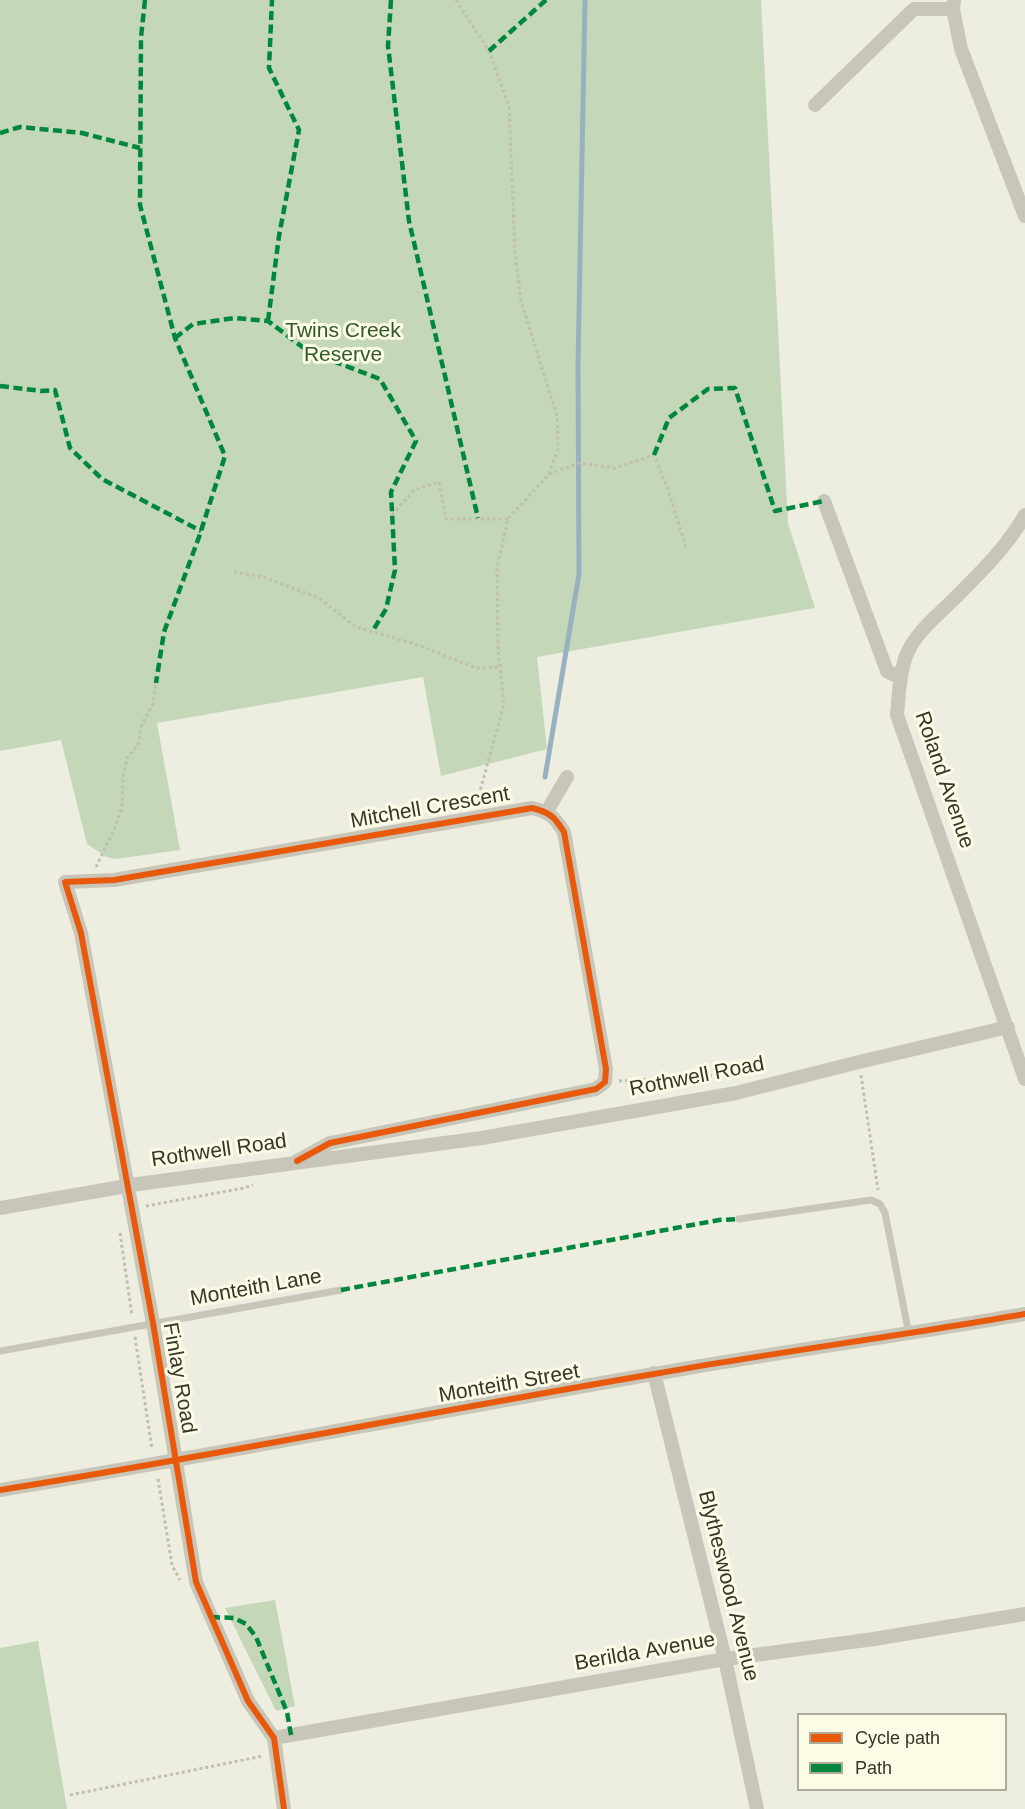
<!DOCTYPE html>
<html>
<head>
<meta charset="utf-8">
<style>
  body { margin:0 }
  #map { position:relative; width:1025px; height:1809px; overflow:hidden; background:#eeeee0; font-family:Helvetica,sans-serif }
  canvas { display:block }
  .legend { position:absolute; left:797px; top:1713px; width:210px; height:78px; box-sizing:border-box; background:#fbfbe6; border:2px solid #adab9a; margin:0; padding:8px 10px; list-style:none; font-size:18px; color:#383427 }
  .legend li { display:flex; align-items:center; gap:12px; height:30px }
  .legend b { width:30px; border:2px solid #adab9a }
</style>
</head>
<body>
<div id="map">
<canvas width="1025" height="1809"></canvas>
<ul class="legend">
<li><b style="height:8px;background:#e8590c"></b>Cycle path</li>
<li><b style="height:8px;background:#00873e"></b>Path</li>
</ul>
</div>
<script>
const g = document.querySelector('canvas').getContext('2d');
g.lineJoin = 'round';
function fill(path, color) { g.fillStyle = color; g.fill(path, 'evenodd'); }
function strokePath(path, color, width, dash) { g.strokeStyle = color; g.lineWidth = width; g.lineCap = dash ? 'butt' : 'round'; g.setLineDash(dash || []); g.stroke(path); }
function drawText(font, color, halo, rows, align = 'center') {
  g.font = font + ' Helvetica,sans-serif'; g.lineWidth = 6; g.setLineDash([]); g.textBaseline = 'middle'; g.strokeStyle = halo; g.fillStyle = color; for (const [text, x, y, turn = 0] of rows) {
    g.save(); g.translate(x, y); g.rotate((+turn || 0) * Math.PI / 180); g.textAlign = isNaN(turn) ? turn : align; if (halo) g.strokeText(text, 0, 0); g.fillText(text, 0, 0); g.restore();
  }
}
const green = new Path2D(`
  M 0,0 L 761,0 L 788,523 L 815,608 L 537,657 L 547,749 L 441,776 L 423,677 L 157,723 L 180,850 L 115,859 L 106,857 L 87,844 L 61,740 L 0,751 Z
  M 275,1600 L 295,1706 L 276,1711 L 225,1608 Z
  M 38,1641 L 67,1809 L 0,1809 L 0,1648 Z`);
const stream = new Path2D(`
  M 545,777 L 579,574 L 578,366 L 585,0`);
const path = new Path2D(`
  M 456,0 L 489,51 L 509,106 L 515,251 L 521,301 L 557,416 L 558,449 L 549,474 L 508,519 L 497,567 L 498,648 L 504,704 L 477,802
  M 549,474 L 579,463 L 615,468 L 654,455 L 667,487 L 686,547
  M 392,515 L 414,490 L 439,482 L 446,519 L 508,519
  M 234,572 L 264,577 L 319,598 L 356,627 L 418,645 L 476,668 L 501,667
  M 96,867 L 113,832 L 122,807 L 123,778 L 127,758 L 138,745 L 142,724 L 153,704 L 156,683
  M 861,1075 L 878,1190
  M 619,1081 L 723,1075 L 727,1079
  M 146,1206 L 244,1188 L 253,1185
  M 120,1233 L 132,1316
  M 135,1337 L 152,1449
  M 158,1479 L 172,1565 L 180,1580
  M 70,1795 L 263,1756`);
const lane = new Path2D(`
  M 739,1219 L 871,1200 L 880,1204 L 885,1213 L 909,1334
  M 0,1351 L 341,1290`);
const street = new Path2D(`
  M 954,0 L 953,9 L 961,49 L 1025,216
  M 815,105 L 914,9 L 953,9
  M 824,501 L 887,671 L 900,678
  M 1025,515 C 1006,548 980,573 953,600 C 937,616 914,634 906,656 C 899,675 899,695 897,715 L 1025,1079
  M 547,811 L 567,777
  M 0,1208 L 138,1184 L 482,1138 L 736,1093 L 859,1062 L 1008,1027
  M 654,1373 L 725,1659 L 757,1809
  M 0,1490 C 219,1455 435,1411 654,1374 C 777,1352 901,1336 1025,1314
  M 274,1738 L 725,1659 L 874,1639 L 1025,1614
  M 284,1809 L 274,1738 L 248,1701 L 196,1582 L 153,1323 L 81,933 L 65,882 L 114,880 L 532,808 C 549,812 554,816 564,832 L 606,1069 L 605,1082 L 596,1089 L 330,1143 L 297,1161`);
const quiet = new Path2D(`
  M 145,0 L 141,37 L 140,205 L 175,338 L 225,456 L 199,537 L 164,632 L 156,683
  M 391,0 L 388,46 L 409,221 L 478,518
  M 489,51 L 546,0
  M 0,133 L 20,127 L 82,133 L 140,148
  M 268,321 L 279,236 L 299,130 L 269,68 L 272,0
  M 175,338 L 193,324 L 235,318 L 268,321 L 309,352 L 380,379 L 416,441 L 391,492 L 395,570 L 386,609 L 372,632
  M 0,386 L 41,391 L 55,390 L 70,448 L 102,479 L 201,531
  M 654,455 L 669,418 L 708,389 L 735,388 L 775,511 L 824,501
  M 341,1290 L 719,1220 L 739,1219
  M 211,1617 L 234,1618 L 246,1624 L 256,1637 L 287,1712 L 291,1735`);
const cycleway = new Path2D(`
  M 0,1490 C 219,1455 435,1411 654,1374 C 777,1352 901,1336 1025,1314
  M 284,1809 L 274,1738 L 248,1701 L 196,1582 L 153,1323 L 81,933 L 65,882 L 114,880 L 532,808 C 549,812 554,816 564,832 L 606,1069 L 605,1082 L 596,1089 L 330,1143 L 297,1161`);
const parkNames = [
  ["Twins Creek",343,331],
  ["Reserve",343,355]
];
const streetNames = [
  ["Roland Avenue",944,780,71],
  ["Mitchell Crescent",430,808,-10],
  ["Rothwell Road",697,1077,-11],
  ["Rothwell Road",219,1151,-8],
  ["Monteith Lane",256,1288,-10],
  ["Finlay Road",179,1378,80],
  ["Monteith Street",509,1384,-10],
  ["Blytheswood Avenue",728,1586,76],
  ["Berilda Avenue",645,1652,-10]
];
fill(green, '#c4d7b8');
strokePath(stream, '#99b0c1', 5);
strokePath(path, '#bfbeb1', 3, [3, 3]);
strokePath(lane, '#c7c6b8', 7);
strokePath(street, '#c7c6b8', 14);
strokePath(quiet, '#00873e', 4.5, [9, 4.5]);
strokePath(cycleway, '#e8590c', 6);
drawText('21px', '#305928', '#fbfbe6', parkNames);
drawText('21px', '#383427', '#fbfbe6', streetNames);
</script>
</body>
</html>
